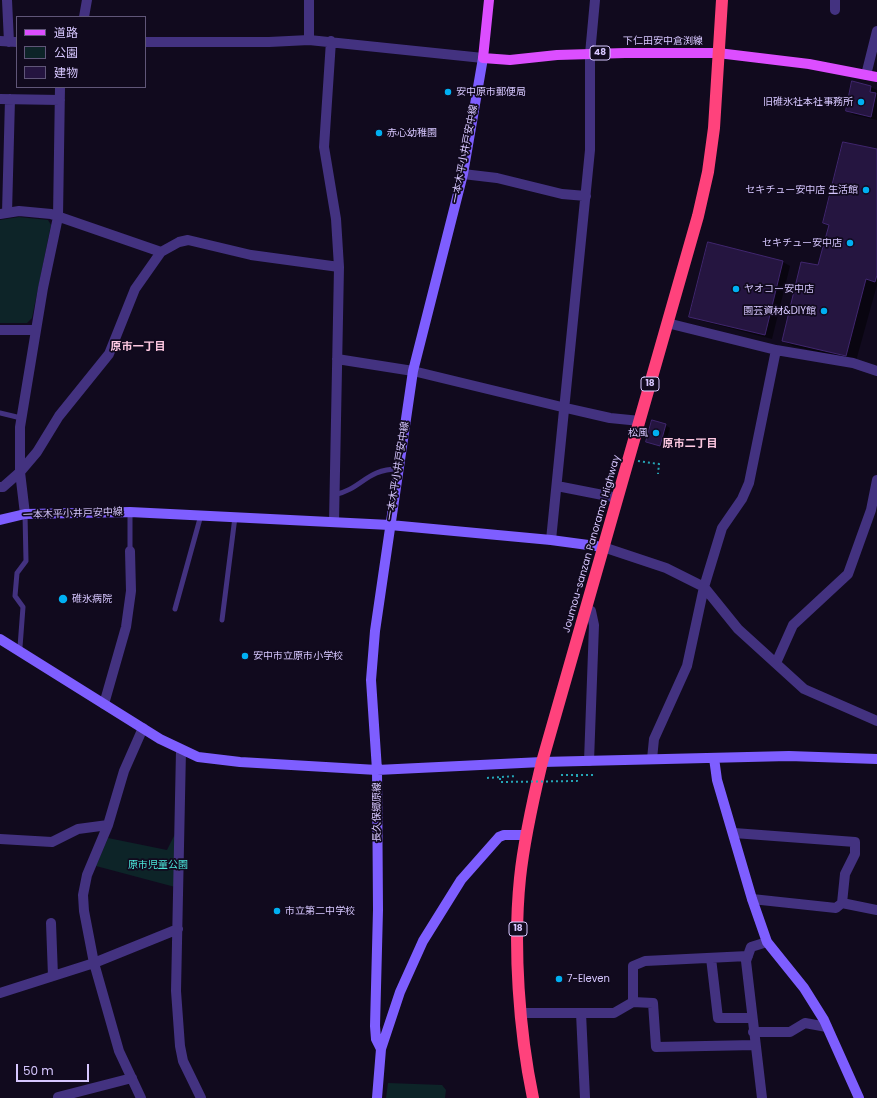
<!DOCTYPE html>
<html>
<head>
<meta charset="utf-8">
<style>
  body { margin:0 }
  #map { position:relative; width:877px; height:1098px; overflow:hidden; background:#110a1e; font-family:Poppins,"Noto Sans JP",sans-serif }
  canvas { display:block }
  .legend { position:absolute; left:16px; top:16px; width:130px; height:72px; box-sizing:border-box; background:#110a1e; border:1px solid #605678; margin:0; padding:5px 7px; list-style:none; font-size:12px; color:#d7c7ff }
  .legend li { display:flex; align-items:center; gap:8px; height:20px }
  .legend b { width:20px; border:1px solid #605678 }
  .scale { position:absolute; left:16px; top:1064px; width:73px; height:18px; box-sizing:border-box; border:2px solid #d7c7ff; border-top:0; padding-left:5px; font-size:12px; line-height:14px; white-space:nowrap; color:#d7c7ff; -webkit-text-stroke:3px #110a1e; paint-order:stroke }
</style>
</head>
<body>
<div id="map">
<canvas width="877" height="1098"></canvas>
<ul class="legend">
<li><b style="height:5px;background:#dc4eff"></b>道路</li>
<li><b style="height:11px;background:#0d2428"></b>公園</li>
<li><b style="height:11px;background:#251540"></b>建物</li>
</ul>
<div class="scale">50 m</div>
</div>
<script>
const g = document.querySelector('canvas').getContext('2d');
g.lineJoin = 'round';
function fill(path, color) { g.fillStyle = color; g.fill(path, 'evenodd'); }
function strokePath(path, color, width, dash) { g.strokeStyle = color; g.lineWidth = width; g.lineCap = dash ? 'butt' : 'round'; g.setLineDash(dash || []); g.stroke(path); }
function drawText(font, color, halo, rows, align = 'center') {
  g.font = font + ' Poppins,"Noto Sans JP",sans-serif'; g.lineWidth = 3.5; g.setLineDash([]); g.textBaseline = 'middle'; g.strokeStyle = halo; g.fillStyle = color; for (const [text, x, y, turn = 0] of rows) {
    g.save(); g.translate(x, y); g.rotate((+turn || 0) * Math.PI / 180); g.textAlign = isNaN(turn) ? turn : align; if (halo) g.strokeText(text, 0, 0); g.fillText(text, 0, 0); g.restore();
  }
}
const green = new Path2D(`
  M 19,217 L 48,220 L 51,225 L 32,318 L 27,323 L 0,323 L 0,220 Z
  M 176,832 L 175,887 L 96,866 L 108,838 L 167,850 Z
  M 388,1083 L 442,1085 L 446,1090 L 445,1098 L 386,1098 Z`);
const shadow = new Path2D(`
  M 871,87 L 877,90 L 877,120 L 854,115 L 847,111 Z
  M 877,150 L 877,285 L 856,361 L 793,346 L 783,341 L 819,266 L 830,226 L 825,223 Z
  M 708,243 L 783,262 L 790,266 L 772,339 L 698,320 L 690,316 Z
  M 665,425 L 670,428 L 664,448 L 647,441 Z`);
const building = new Path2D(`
  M 852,81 L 871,86 L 870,92 L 876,93 L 871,117 L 846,111 Z
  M 843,142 L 877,149 L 877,275 L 875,282 L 866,279 L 846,356 L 782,341 L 801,262 L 818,265 L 829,225 L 823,223 Z
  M 708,242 L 783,261 L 765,335 L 689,317 Z
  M 652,420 L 666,424 L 660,446 L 646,442 Z`);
const path = new Path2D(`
  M 638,461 L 659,464 L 658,474
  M 561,775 L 596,775
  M 487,778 L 516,776`);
const lane = new Path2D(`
  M 0,413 L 21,418
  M 334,495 C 362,489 366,469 398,469
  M 130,512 L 130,551
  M 175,609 L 201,515
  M 222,620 L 235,517
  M 18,650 L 20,647 L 23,607 L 15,596 L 17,573 L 26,561 L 25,514`);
const street = new Path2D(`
  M 7,0 L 9,42
  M 309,0 L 309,40
  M 835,10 L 835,0
  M 84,17 L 87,0
  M 0,41 L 17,42
  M 331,41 L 324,147 L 336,219 L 339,267 L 334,522
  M 145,42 L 269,42 L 309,40 L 483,58
  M 866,75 L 877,31
  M 0,99 L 60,100
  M 463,174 L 497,178 L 562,194 L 586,196
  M 7,213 L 10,99
  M 0,214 L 19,211 L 51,214 L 161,252
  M 667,323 L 776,350 L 853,363 L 877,371
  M 0,330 L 36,330
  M 337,359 L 413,371 L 566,408 L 610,418 L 640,421
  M 557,486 L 618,498
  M 0,487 L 3,487 L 20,472 L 37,452 L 59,416 L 109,354 L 135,289 L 161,252 L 179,242 L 188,240 L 251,255 L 339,267
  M 25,514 L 20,472 L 20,427 L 43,288 L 58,217 L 60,87
  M 551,540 L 590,150 L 590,54 L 595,0
  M 603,547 L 666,568 L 704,587 L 738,629 L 804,689 L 877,721
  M 585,610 L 591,611 L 594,625 L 589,761
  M 776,663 L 793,625 L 848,574 L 871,510 L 877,480
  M 104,704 L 126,627 L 131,591 L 130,551
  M 181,750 L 176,991 L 180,1046 L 183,1061 L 201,1098
  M 652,759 L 654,739 L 687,666 L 704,587 L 722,528 L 742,499 L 749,483 L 776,350
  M 734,833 L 855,842 L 855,854 L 845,874 L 842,903
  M 0,839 L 52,842 L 78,829 L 108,825
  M 752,899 L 836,908 L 842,903 L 877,910
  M 51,923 L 53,976
  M 711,958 L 718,1018 L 752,1018
  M 0,993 L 94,963 L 178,929
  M 633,1002 L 653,1003 L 656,1047 L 755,1045
  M 521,1013 L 614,1013 L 633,1002 L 633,966 L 645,961 L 748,956
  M 581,1013 L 585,1098
  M 753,1032 L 790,1032 L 805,1023 L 827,1027
  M 58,1097 L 132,1078
  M 141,1098 L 119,1051 L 94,963 L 84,911 L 83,895 L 87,875 L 108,825 L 124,771 L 143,728
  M 762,1098 L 746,961 L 751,947 L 767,942`);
const secondary = new Path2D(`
  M 0,520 L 25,514 L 130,512 L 390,525 L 551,540 L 603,547
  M 0,639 L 160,739 L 198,757 L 240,762 L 377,770 L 542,762 L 789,756 L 877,759
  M 714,758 L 717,780 L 752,899 L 767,942 L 804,988 L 824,1020 L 859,1098
  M 381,1049 L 376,1039 L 375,1026 L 378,910 L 377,770 L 371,680 L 375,631 L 413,371 L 463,174 L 483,58
  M 377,1098 L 381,1049 L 400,992 L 423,941 L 461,880 L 499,837 L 504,835 L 526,835`);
const primary = new Path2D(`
  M 489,0 L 483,58 L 510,60 L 557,55 L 625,53 L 718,53 L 809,64 L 877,77`);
const highway = new Path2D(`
  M 533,1098 C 519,1031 513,946 520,878 C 524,839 533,800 542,762 L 698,216 L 708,172 L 714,128 L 722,0`);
const pathBridge = new Path2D(`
  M 500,778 L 500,782 L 577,781 L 577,776`);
const markers = [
  [448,92,4,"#00b0f2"],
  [861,102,4,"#00b0f2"],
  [379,133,4,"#00b0f2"],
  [866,190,4,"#00b0f2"],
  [850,243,4,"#00b0f2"],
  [736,289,4,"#00b0f2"],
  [824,311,4,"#00b0f2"],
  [656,433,4,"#00b0f2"],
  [63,599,5,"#00b0f2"],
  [245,656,4,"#00b0f2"],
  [277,911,4,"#00b0f2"],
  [559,979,4,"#00b0f2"]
];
const shields = [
  [600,53,20],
  [650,384,18],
  [518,929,18]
];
const shieldNames = [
  ["48",600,53],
  ["18",650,384],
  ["18",518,929]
];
const streetNames = [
  ["下仁田安中倉渕線",663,41],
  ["一本木平小井戸安中線",465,154,-79],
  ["一本木平小井戸安中線",398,471,-81],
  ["一本木平小井戸安中線",73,514,-2],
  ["Joumou-sanzan Panorama Highway",592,544,-74],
  ["長久保郷原線",377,812,-90]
];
const poiNames = [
  ["安中原市郵便局",456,92],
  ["旧碓氷社本社事務所",853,102,"right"],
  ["赤心幼稚園",387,133],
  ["セキチュー安中店 生活館",858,190,"right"],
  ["セキチュー安中店",842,243,"right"],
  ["ヤオコー安中店",744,289],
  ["園芸資材&DIY館",816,311,"right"],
  ["松風",648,433,"right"],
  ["碓氷病院",72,599],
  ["安中市立原市小学校",253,656],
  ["市立第二中学校",285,911],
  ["7-Eleven",567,979]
];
const parkNames = [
  ["原市児童公園",158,865]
];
const neighbourhoodNames = [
  ["原市一丁目",138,347],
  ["原市二丁目",690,444]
];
fill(green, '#0d2428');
fill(shadow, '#0007');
fill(building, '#251540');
strokePath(building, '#40266e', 1);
strokePath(path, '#25a5b6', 2, [2, 3]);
strokePath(lane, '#433280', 5);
strokePath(street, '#433280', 10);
strokePath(secondary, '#7e5eff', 10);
strokePath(primary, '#dc4eff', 10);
strokePath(highway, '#ff427c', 12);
strokePath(pathBridge, '#25a5b6', 2, [2, 3]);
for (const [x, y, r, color] of markers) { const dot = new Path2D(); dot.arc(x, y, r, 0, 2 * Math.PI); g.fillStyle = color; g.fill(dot); strokePath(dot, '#110a1e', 1.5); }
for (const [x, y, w] of shields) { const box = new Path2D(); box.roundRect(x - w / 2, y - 7, w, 14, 3); g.fillStyle = '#110a1e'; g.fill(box); strokePath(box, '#d7c7ff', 1); }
drawText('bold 9px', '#d7c7ff', null, shieldNames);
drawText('10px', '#d7c7ff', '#110a1e', streetNames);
drawText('10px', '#d7c7ff', '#110a1e', poiNames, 'left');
drawText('10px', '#4ce6db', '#110a1e', parkNames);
drawText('bold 11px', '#ffc9e2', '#110a1e', neighbourhoodNames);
</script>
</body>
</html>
